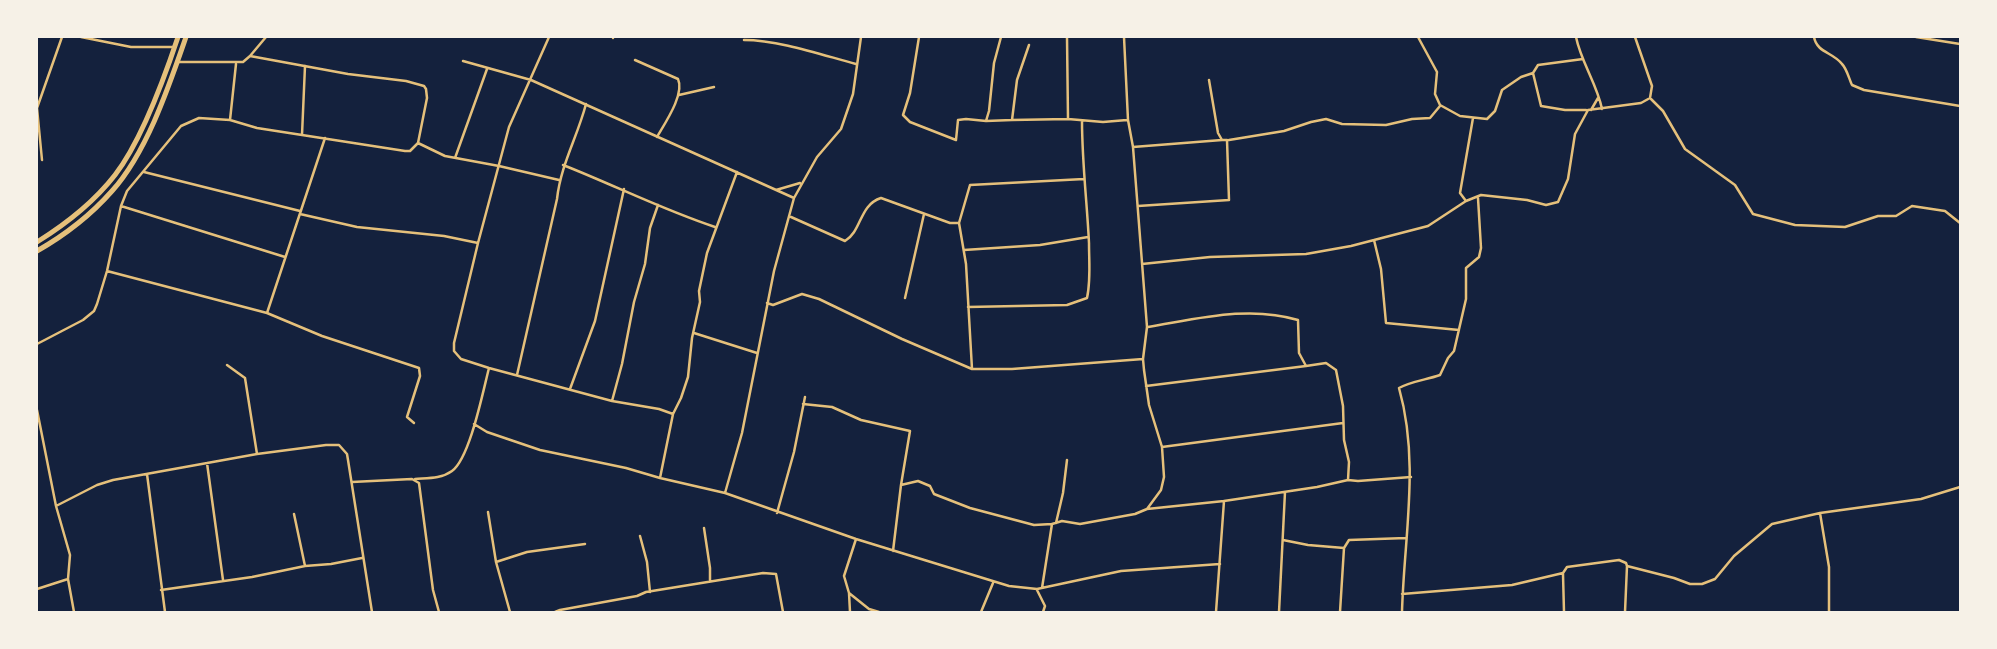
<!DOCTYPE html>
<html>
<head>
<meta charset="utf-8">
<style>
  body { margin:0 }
  #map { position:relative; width:1997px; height:649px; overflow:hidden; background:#14213d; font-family:"Times New Roman",serif }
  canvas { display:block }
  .frame { position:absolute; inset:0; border:38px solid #f6f1e7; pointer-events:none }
</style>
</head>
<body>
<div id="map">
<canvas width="1997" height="649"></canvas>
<div class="frame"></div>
</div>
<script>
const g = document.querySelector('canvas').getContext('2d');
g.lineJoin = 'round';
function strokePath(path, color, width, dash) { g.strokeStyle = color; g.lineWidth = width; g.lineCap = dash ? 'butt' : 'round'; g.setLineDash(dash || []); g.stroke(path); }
const minor = new Path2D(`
  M 81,37 L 131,47 L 174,47
  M 549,37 L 509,127 L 478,243 L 454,343 L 454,351 L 461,359 L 489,368 L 612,401 L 659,409 L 673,414
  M 919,37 L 910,93 L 903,115 L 910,122 L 956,140 L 958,120 L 966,119 L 986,121
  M 1001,37 L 994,63 L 989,111 L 986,121 L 1012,120
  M 1067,37 L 1068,119
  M 1418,37 L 1437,72 L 1435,94 L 1440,105 L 1460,116 L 1487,119 L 1495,111 L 1502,90 L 1521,77 L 1533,73 L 1541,106 L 1565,110 L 1586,110
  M 1576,37 C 1581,62 1597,84 1602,109
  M 1814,37 C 1817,53 1833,52 1842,64 C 1847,69 1849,79 1852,85 L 1864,90 L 1960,106
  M 1916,37 L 1960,44
  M 613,38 L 613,37
  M 744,40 C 779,40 822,55 856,64
  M 1029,45 L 1017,80 L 1012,120 L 1068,119 L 1103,122 L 1127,120
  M 635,60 L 678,79 C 685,94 665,123 657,137
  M 463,61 L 531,80 L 794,198
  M 179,62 L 243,62 L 250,56 L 266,37
  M 1533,73 L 1538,65 L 1583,59
  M 679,95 L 714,87
  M 1651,99 L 1663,111 L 1685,149 L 1735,185 L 1753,214 L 1795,225 L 1845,227 L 1878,216 L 1896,216 L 1912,206 L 1945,211 L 1960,223
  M 1591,110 L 1598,98
  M 230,120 L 236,64
  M 302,135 L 305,66
  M 1229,140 L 1284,131 L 1311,122 L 1326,119 L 1342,124 L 1386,125 L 1412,119 L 1430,118 L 1440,106
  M 418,143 L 445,156 L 499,166 L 559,180
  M 1133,147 L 1222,140
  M 455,158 L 487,69
  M 42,160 L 37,108 L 62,37
  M 563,165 C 614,185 663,210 715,227
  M 144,172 L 300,211
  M 776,190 L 800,183
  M 1466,201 L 1460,193 L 1473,118
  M 121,206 L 285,257
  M 1138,206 L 1229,200 L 1227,140 L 1222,140 L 1218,133 L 1209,80
  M 300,214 L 357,227 L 444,236 L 478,243
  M 791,217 L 845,241 C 862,231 859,205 881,198 L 950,223 L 959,223
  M 1374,240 L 1381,269 L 1386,323 L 1459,330
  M 964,250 L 1040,245 L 1088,237
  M 1142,264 L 1210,257 L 1306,254 L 1351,246 L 1428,226 L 1466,201 L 1481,195 L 1527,200 L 1546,205 L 1558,202 L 1568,179 L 1575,134 L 1588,110 L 1641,103 L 1650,98 L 1652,86 L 1635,37
  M 107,271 L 267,313 L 322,336 L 419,368 L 420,376 L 407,417 L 414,423
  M 905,298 L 924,214
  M 767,303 L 773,305 L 802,294 L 819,299 L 902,339 L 972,369 L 1012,369 L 1143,359
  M 968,307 L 1067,305 L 1087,298 C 1091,280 1089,262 1089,243 C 1087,202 1082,162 1082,121
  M 267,313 L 325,138
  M 1148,327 C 1197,319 1249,305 1298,320 L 1299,353 L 1306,366 L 1326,363 L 1336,370 L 1343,406 L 1344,440 L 1349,462 L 1348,480
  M 694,333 L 757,353
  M 37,344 L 83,320 L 94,311 L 97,304 L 107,271 L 121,206 L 127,191 L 181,126 L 199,118 L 230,120 L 257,128 L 405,151 L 410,151 L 418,143 L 427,98 L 426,89 L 424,86 L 406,81 L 348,74 L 250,56
  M 227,365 L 245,378 L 257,454
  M 972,369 L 966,264 L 959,223 L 970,185 L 1084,179
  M 517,375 L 557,199 C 561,164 577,138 586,104
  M 1146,386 L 1306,366
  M 570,389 L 595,321 L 624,189
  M 612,401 L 622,364 L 634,302 L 645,264 L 650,228 L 658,205
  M 803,404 L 832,407 L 861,420 L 910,431 L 901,485 L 893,551
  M 37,410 L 56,506 L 70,555 L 68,579 L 74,612
  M 474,424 L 487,432 L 540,450 L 626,468 L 660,478 L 725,493 L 856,539 L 1009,586 L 1037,589 L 1121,571 L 1220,564
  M 1162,447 L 1343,423
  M 207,463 L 223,580
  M 147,474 L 165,612
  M 660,478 L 673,414 L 681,398 L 688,377 L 692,338 L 700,302 L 699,291 L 707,253 L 737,172
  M 415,479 C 428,478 441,479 452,471 C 470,458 483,391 489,368
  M 352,482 L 412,479 L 419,483 L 433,590 L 439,612
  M 901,485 L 918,481 L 930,486 L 934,494 L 970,508 L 1034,525 L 1052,524
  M 725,493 L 742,433 L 774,271 L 794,198 L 817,157 L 841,129 L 853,94 L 861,37
  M 56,506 L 97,485 L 113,480 L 257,454 L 326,445 L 339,445 L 347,454 L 348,460 L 372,612
  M 1147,509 L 1224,501
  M 488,512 L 496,562 L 510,612
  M 777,513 L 794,452 L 805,397
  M 1820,513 L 1921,499 L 1960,487
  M 294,514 L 305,566
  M 1056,523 L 1063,493 L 1067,460
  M 704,528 L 710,568 L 710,581
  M 640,536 L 647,562 L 650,592
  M 1283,540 L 1308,545 L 1344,548 L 1340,612
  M 1344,548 L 1349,540 L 1406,538
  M 496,562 L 527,552 L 585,544
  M 1627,566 L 1674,578 L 1690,584 L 1702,584 L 1715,579 L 1734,556 L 1772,524 L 1820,513 L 1829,567 L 1829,612
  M 1563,574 L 1564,612
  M 1042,588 L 1052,524 L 1062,521 L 1080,524 L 1135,514 L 1147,509 L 1161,490 L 1164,477 L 1162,447 L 1149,405 L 1144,370 L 1143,359 L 1147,327 L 1133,147 L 1128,120 L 1124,37
  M 37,589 L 68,579
  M 161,590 L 252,577 L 305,566 L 331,564 L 362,558
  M 1037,590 L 1045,606 L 1043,612
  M 849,593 L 869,609 L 879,612
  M 1402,594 L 1512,585 L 1563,573 L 1567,567 L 1619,560 L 1626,563 L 1627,566 L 1625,612
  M 555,612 L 560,610 L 637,596 L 646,592 L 763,573 L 776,574 L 783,612
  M 850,612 L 849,593 L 844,576 L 856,539
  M 981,612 L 993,583
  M 1216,612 L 1224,501 L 1317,487 L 1348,480 L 1358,481 L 1411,477
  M 1279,612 L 1285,492
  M 1402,612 C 1404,537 1420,462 1399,388 C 1412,381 1426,380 1440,375 L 1448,358 L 1454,351 L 1466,299 L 1466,268 L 1479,257 L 1481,248 L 1478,198`);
const trunk = new Path2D(`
  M 37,242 C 66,224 94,202 115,175 C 142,140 164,79 178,37
  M 37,251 C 65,235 90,216 112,191 C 147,152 169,86 186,37`);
strokePath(minor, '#e5c07b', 2.5);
strokePath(trunk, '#e5c07b', 5);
</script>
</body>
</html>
